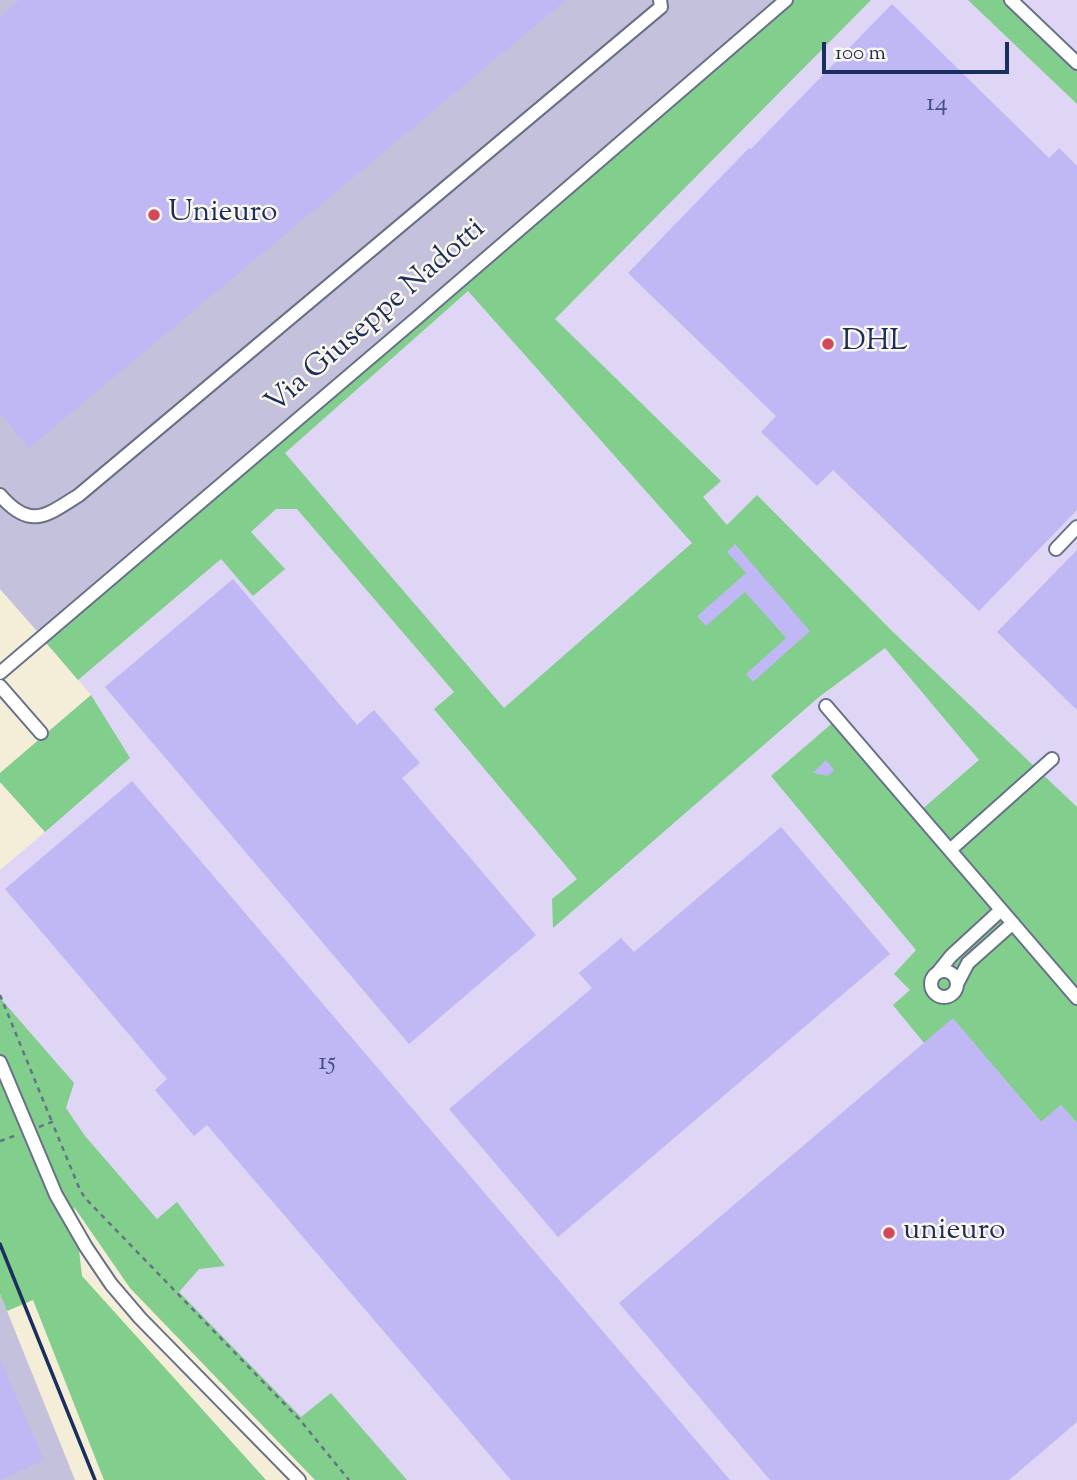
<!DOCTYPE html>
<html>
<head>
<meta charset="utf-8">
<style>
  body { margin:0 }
  #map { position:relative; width:1077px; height:1480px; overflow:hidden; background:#f4edd8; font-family:"Sorts Mill Goudy",serif }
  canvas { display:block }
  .scale { position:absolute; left:822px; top:42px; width:187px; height:32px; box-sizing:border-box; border:4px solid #1b2f5e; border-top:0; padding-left:9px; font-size:21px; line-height:24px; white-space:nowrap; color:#1b2f5e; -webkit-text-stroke:5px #fbf7ec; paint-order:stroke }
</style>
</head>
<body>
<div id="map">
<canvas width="1077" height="1480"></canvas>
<div class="scale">100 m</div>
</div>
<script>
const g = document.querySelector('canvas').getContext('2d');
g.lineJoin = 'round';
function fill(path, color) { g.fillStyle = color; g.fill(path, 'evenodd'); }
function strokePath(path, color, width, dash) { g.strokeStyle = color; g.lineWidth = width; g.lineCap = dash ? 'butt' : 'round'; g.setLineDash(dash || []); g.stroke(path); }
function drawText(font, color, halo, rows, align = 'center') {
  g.font = font + ' "Sorts Mill Goudy",serif'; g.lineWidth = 5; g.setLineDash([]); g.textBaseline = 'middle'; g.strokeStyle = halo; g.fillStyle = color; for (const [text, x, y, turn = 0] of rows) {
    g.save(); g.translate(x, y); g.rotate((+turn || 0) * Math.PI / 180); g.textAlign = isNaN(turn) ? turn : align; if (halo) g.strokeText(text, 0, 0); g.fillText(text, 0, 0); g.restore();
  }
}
const built = new Path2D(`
  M 784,0 L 1077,0 L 1077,1480 L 315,1480 L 130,1288 L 0,1025 L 0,870 L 45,832 L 0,782 L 0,773 L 91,695 L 43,638 Z`);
const industrial = new Path2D(`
  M 0,0 L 784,0 L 43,638 L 0,589 Z
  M 0,1294 L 7,1311 L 75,1480 L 0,1480 Z`);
const green = new Path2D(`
  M 784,0 L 871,0 L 555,319 L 721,481 L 703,497 L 727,525 L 757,495 L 892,631 L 1077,807 L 1077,1123 L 1061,1105 L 1041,1122 L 953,1019 L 924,1043 L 893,1005 L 910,990 L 894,974 L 916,950 L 771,776 L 837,719 L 920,811 L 979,760 L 885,648 L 819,697 L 553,928 L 552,899 L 577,879 L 434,709 L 454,692 L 297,509 L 276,509 L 251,532 L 285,569 L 253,596 L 221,559 L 78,680 L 41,637 ZM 468,291 L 692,543 L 504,708 L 285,453 Z
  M 968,0 L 1011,0 L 1077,64 L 1077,104 Z
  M 91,695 L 130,758 L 45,832 L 0,782 L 0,773 Z
  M 0,995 L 1,999 L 74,1083 L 66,1108 L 85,1136 L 157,1219 L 177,1202 L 225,1266 L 199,1269 L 179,1292 L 301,1417 L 331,1393 L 407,1480 L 315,1480 L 130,1288 L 74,1207 L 82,1276 L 266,1480 L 104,1480 L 33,1300 L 7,1311 L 0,1294 Z`);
const building = new Path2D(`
  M 20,0 L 566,0 L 29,448 L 0,413 L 0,17 Z
  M 892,4 L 1049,158 L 1059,148 L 1077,166 L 1077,510 L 979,611 L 833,470 L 817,486 L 761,432 L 776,416 L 628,273 L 749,148 L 751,149 Z
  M 735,544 L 810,631 L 753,682 L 746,674 L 786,638 L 745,592 L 706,626 L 697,616 L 746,573 L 727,552 Z
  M 1077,550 L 1077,710 L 997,632 Z
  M 233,579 L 357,725 L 374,710 L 420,763 L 402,778 L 536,935 L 409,1044 L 105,687 Z
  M 826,760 L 834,770 L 828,776 L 813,773 Z
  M 132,781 L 175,831 L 730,1480 L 511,1480 L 207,1125 L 194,1136 L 155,1090 L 167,1079 L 5,889 Z
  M 781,827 L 890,954 L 558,1237 L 449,1109 L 592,988 L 579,973 L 621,938 L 634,952 Z
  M 953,1018 L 1041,1122 L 1061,1105 L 1077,1123 L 1077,1422 L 1009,1480 L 770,1480 L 619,1303 Z
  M 0,1359 L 44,1460 L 0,1480 Z`);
const path = new Path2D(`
  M 0,995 L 52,1122
  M 39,1127 L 52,1122 L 80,1190 L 85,1198 L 300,1420 L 349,1480
  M 0,1141 L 17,1135`);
const minor = new Path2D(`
  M 1011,0 L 1077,63
  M 0,495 C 30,530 46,516 79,495 L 661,7 L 660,0
  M 1056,549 L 1077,527
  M 0,673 L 418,317 L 786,0
  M 0,686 L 41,733
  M 826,706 L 1077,998
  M 950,850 L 1052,759
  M931 984a13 13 0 1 1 26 0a13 13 0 1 1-26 0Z
  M 939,971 L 951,956 L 1001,910
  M 957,984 L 968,963 L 1013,923
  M 0,1062 L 56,1195 L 86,1247 L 111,1284 L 140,1318 L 299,1480`);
const rail = new Path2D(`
  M 0,1244 L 95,1480`);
const markers = [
  [154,215,7,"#d1495b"],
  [828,344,7,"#d1495b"],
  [889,1233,7,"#d1495b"]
];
const numberNames = [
  ["14",937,106],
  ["15",327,1065]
];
const poiNames = [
  ["Unieuro",168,215],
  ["DHL",842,344],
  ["unieuro",903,1233]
];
const streetNames = [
  ["Via Giuseppe Nadotti",377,318,-41]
];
fill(built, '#dfd5f5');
fill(industrial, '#c3c1db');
fill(green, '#82ce8c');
fill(building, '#c0b8f4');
strokePath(minor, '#677289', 16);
strokePath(path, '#677289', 2.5, [5, 5]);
strokePath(minor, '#fff', 12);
strokePath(rail, '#1b2f5e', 3.5);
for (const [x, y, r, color] of markers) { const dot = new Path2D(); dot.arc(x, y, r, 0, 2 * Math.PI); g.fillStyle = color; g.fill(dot); strokePath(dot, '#fbf7ec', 2.5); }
drawText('26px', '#445184', null, numberNames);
drawText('30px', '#1b2f5e', '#fbf7ec', poiNames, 'left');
drawText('30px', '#1b2f5e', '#fbf7ec', streetNames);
</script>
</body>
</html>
